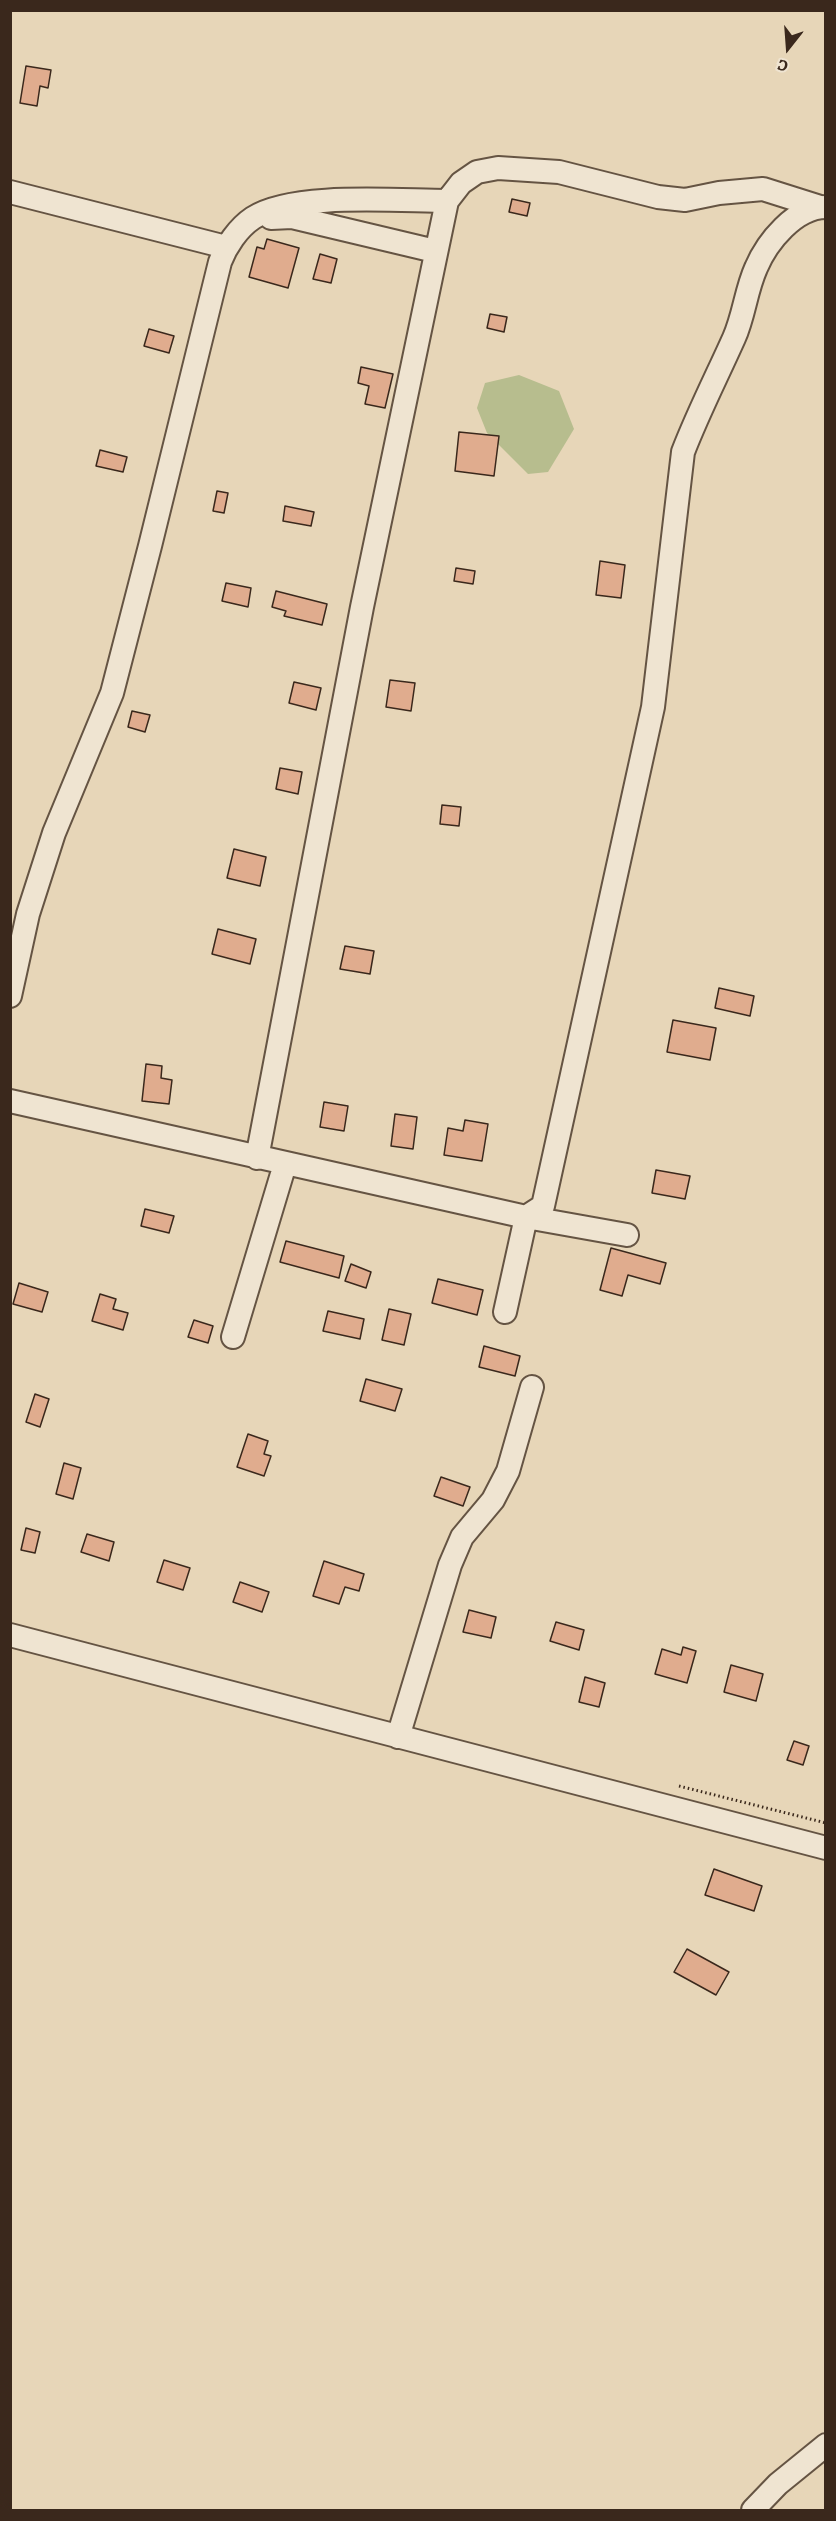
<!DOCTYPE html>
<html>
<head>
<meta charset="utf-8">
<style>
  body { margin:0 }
  #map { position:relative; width:836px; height:2521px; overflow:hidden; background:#e7d6b8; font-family:Alegreya,serif }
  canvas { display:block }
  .frame { position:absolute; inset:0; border:12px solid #3a281c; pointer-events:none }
  .north { position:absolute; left:758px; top:18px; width:60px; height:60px; -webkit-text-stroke:4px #efe4d1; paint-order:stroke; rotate:197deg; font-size:16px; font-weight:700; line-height:24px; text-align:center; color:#3a281c }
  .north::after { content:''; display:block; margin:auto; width:21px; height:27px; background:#3a281c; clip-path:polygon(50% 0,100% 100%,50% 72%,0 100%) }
</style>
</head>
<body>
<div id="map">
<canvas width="836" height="2521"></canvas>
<div class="frame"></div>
<div class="north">С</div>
</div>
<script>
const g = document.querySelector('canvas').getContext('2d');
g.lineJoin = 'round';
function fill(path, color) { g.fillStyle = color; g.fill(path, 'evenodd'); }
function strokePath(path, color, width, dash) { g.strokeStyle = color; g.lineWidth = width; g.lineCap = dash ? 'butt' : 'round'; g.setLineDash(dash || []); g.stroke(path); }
const green = new Path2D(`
  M 519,375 L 559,391 L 574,429 L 548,472 L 528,474 L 487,433 L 477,408 L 485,383 Z`);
const building = new Path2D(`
  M 26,66 L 51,70 L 48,88 L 40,86 L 37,106 L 20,103 Z
  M 512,199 L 530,203 L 527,216 L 509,212 Z
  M 267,239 L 299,248 L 288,288 L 249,277 L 257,247 L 264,249 Z
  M 320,254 L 337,259 L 331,283 L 313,279 Z
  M 490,314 L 507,317 L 504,332 L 487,328 Z
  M 149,329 L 174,336 L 169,353 L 144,346 Z
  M 361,367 L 393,374 L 385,408 L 365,404 L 369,386 L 358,383 Z
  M 459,432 L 499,436 L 494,476 L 455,471 Z
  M 100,450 L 127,457 L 123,472 L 96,466 Z
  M 217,491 L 228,493 L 224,513 L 213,511 Z
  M 285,506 L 314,512 L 311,526 L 283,521 Z
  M 600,561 L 625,565 L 621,598 L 596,595 Z
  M 456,568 L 475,571 L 473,584 L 454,581 Z
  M 226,583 L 251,588 L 248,607 L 222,601 Z
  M 276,591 L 327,604 L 322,625 L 284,616 L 286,611 L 272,607 Z
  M 390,680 L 415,683 L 411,711 L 386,707 Z
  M 294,682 L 321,688 L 316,710 L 289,703 Z
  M 132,711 L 150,715 L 145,732 L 128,727 Z
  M 280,768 L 302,772 L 298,794 L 276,789 Z
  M 442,805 L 461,807 L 459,826 L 440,824 Z
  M 234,849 L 266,857 L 260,886 L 227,878 Z
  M 218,929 L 256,939 L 250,964 L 212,954 Z
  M 345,946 L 374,951 L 370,974 L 340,969 Z
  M 719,988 L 754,996 L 750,1016 L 715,1008 Z
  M 673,1020 L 716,1028 L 710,1060 L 667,1052 Z
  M 146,1064 L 162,1066 L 161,1078 L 172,1080 L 169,1104 L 142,1101 Z
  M 324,1102 L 348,1106 L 344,1131 L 320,1127 Z
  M 395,1114 L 417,1117 L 413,1149 L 391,1146 Z
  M 465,1120 L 488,1124 L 482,1161 L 444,1155 L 448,1128 L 463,1131 Z
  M 656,1170 L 690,1176 L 685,1199 L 652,1193 Z
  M 145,1209 L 174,1216 L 169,1233 L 141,1226 Z
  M 286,1241 L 344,1256 L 339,1278 L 280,1262 Z
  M 611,1248 L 666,1263 L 660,1284 L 628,1275 L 622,1296 L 600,1290 Z
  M 351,1264 L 371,1272 L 366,1288 L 345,1281 Z
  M 438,1279 L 483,1290 L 477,1315 L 432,1303 Z
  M 19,1283 L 48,1292 L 42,1312 L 13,1304 Z
  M 100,1294 L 116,1299 L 113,1309 L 128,1313 L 123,1330 L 92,1321 Z
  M 389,1309 L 411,1314 L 404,1345 L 382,1340 Z
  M 328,1311 L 364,1319 L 360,1339 L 323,1331 Z
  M 194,1320 L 213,1326 L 208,1343 L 188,1337 Z
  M 484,1346 L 520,1356 L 515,1376 L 479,1367 Z
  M 366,1379 L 402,1389 L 395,1411 L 360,1401 Z
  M 35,1394 L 49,1399 L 40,1427 L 26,1422 Z
  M 248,1434 L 268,1441 L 264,1454 L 271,1456 L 264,1476 L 237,1467 Z
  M 64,1463 L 81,1468 L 73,1499 L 56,1494 Z
  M 441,1477 L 470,1487 L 463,1506 L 434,1496 Z
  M 26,1528 L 40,1532 L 35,1553 L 21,1550 Z
  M 87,1534 L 114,1542 L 109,1561 L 81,1552 Z
  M 164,1560 L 190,1568 L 183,1590 L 157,1582 Z
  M 324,1561 L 364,1574 L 359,1591 L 345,1587 L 339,1604 L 313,1596 Z
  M 240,1582 L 269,1592 L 262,1612 L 233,1602 Z
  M 469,1610 L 496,1617 L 491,1638 L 463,1632 Z
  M 556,1622 L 584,1630 L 579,1650 L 550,1641 Z
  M 683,1647 L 696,1651 L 687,1683 L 655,1674 L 662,1649 L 681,1655 Z
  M 731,1665 L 763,1674 L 756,1701 L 724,1692 Z
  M 585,1677 L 605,1683 L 599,1707 L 579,1702 Z
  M 794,1741 L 809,1746 L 803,1765 L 787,1760 Z
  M 714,1869 L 762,1886 L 754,1911 L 705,1895 Z
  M 687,1949 L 729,1972 L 716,1995 L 674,1972 Z`);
const path = new Path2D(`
  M 679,1786 L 826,1823`);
const minor = new Path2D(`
  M 10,192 L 226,247
  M 271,218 L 292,217 L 435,251
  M 10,996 L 28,914 L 54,833 L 112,693 L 150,546 L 220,262 C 226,246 238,228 253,218 C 292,192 398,201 447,201 L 461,183 L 477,172 L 498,168 L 559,172 L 658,197 L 685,200 L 719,193 L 763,189 L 820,207
  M 10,1101 L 526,1217 L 543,1206 L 653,707 L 683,452 C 698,413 717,376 734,338 C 744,316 746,290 756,268 C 767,242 795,207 826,207
  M 257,1158 L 362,607 L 447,201
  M 505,1312 L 526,1217 L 627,1235
  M 233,1337 L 285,1164
  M 10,1635 L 826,1848
  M 398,1737 L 450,1565 L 462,1537 L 493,1500 L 508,1471 L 532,1387
  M 753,2510 L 778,2484 L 826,2445`);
fill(green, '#b7bd8e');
fill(building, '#e0ac8e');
strokePath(building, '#3a281c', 1.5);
strokePath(minor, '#655443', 26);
strokePath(path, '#3a281c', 3, [1.5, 3]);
strokePath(minor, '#efe4d1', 22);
</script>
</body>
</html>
